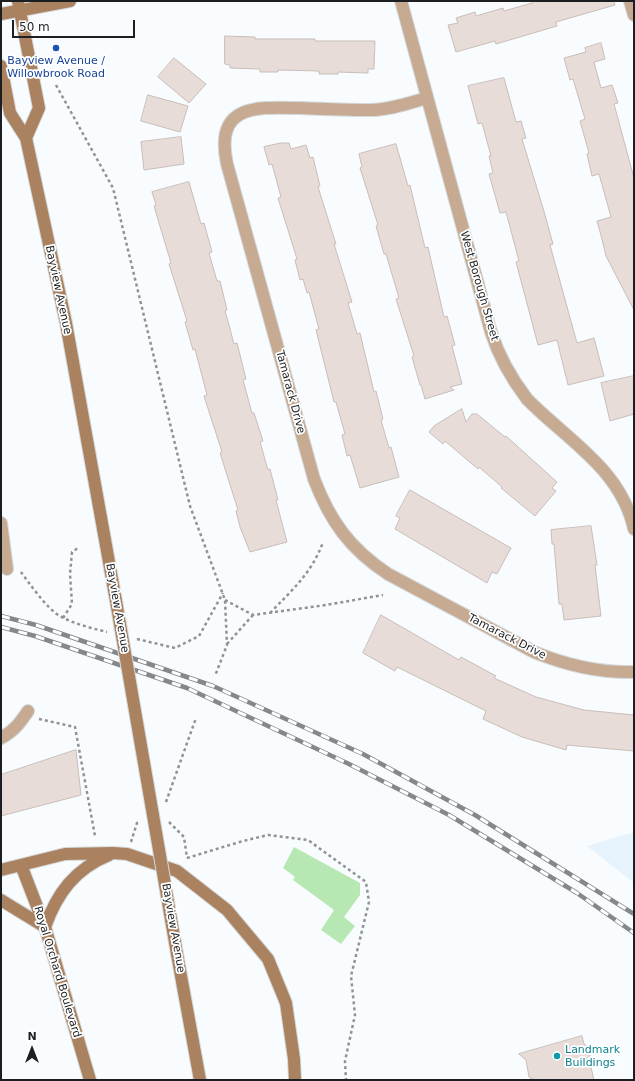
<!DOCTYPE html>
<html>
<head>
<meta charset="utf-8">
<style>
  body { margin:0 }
  #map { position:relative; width:635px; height:1081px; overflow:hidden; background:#f8fcfe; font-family:"DejaVu Sans",sans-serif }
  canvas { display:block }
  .frame { position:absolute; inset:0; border:2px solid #1c1f21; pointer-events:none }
  .north { position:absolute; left:12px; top:1029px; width:40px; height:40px; -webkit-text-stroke:3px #fff; paint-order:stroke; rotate:0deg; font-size:11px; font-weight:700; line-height:16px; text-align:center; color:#1c1f21 }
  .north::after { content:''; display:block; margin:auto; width:14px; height:18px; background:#1c1f21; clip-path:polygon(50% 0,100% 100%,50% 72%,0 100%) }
  .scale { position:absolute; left:12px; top:20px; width:123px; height:18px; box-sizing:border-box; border:2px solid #1c1f21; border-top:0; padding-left:5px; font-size:12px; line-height:14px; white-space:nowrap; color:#1c1f21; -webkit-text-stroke:3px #fff; paint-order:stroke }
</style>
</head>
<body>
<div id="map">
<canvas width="635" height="1081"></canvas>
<div class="frame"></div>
<div class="north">N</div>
<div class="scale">50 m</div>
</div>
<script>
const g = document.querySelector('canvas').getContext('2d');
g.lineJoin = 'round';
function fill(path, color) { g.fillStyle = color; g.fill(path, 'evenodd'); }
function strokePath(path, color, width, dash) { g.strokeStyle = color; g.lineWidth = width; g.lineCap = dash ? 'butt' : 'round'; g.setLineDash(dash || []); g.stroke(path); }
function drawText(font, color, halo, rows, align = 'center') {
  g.font = font + ' "DejaVu Sans",sans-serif'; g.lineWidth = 3.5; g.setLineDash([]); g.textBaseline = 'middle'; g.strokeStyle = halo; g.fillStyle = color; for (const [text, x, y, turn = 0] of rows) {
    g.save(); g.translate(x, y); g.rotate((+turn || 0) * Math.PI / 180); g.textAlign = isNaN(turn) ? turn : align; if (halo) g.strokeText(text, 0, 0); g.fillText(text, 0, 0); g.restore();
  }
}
const built = new Path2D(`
  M 634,832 L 634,883 L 587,846 Z`);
const green = new Path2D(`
  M 294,847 L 360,883 L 360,895 L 344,917 L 355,926 L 341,944 L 321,930 L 334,910 L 293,880 L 295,877 L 283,868 Z`);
const building = new Path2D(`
  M 531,1 L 614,1 L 615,5 L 556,22 L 557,26 L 496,44 L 495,41 L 456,52 L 448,25 L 458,23 L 456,18 L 475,12 L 476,16 L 503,8 L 504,11 L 532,3 Z
  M 225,36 L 255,37 L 255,39 L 315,39 L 315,41 L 375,41 L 374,69 L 368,69 L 368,73 L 338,72 L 338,74 L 319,74 L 319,71 L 278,70 L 278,72 L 260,72 L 260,69 L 230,68 L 230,65 L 225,64 Z
  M 601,43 L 605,59 L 594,62 L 601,88 L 612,85 L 618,103 L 614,104 L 634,178 L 634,310 L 606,256 L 602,239 L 597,221 L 611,217 L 599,174 L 592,176 L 587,154 L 589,153 L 580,121 L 585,119 L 573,79 L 570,80 L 564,58 L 586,52 L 585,48 Z
  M 174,58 L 206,84 L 189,103 L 158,77 Z
  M 504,78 L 516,122 L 521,121 L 526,138 L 522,139 L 543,208 L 553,244 L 550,245 L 577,343 L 594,338 L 604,376 L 568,385 L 557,340 L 538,345 L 516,262 L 519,261 L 506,212 L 500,213 L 489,174 L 493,173 L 489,156 L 491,156 L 482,123 L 478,124 L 468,86 Z
  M 148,95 L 188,106 L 180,132 L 141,121 Z
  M 181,137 L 184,164 L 144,170 L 141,142 Z
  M 281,143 L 289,143 L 291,149 L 306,145 L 310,158 L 313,157 L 320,186 L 318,187 L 336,244 L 334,244 L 352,302 L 348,303 L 357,334 L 360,333 L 374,392 L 376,391 L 383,419 L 381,420 L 389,448 L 391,447 L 399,477 L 360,488 L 350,455 L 347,456 L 342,435 L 345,434 L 336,402 L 334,402 L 316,330 L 319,329 L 309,292 L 307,293 L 303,279 L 300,280 L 295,260 L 297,259 L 278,198 L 281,197 L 272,164 L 269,165 L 264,147 Z
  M 396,144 L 408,186 L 410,185 L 425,248 L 428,247 L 444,317 L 447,316 L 455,345 L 452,346 L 462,384 L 450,387 L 454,390 L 425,399 L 421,385 L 420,385 L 412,357 L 414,356 L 396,299 L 399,298 L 386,254 L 384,254 L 376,226 L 378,225 L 360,168 L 362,167 L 359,154 Z
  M 189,182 L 201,224 L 204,223 L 212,252 L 209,253 L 217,281 L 220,281 L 227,310 L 225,311 L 229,325 L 234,344 L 237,343 L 246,379 L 243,380 L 252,413 L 254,413 L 263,441 L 260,442 L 268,470 L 270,469 L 278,500 L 276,500 L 287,542 L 250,552 L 240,527 L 236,511 L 238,510 L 220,453 L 222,452 L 204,396 L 207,395 L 195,349 L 193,350 L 185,322 L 187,321 L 169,264 L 171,263 L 154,206 L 156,205 L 152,192 Z
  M 634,376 L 634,414 L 610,421 L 601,383 Z
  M 462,409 L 466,422 L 472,414 L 477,414 L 505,437 L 506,436 L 557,482 L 552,488 L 556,491 L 535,516 L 501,488 L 502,487 L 479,467 L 478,469 L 445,441 L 443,444 L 429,432 L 434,426 Z
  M 410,490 L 511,548 L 497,574 L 492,572 L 487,583 L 395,529 L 400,518 L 396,516 Z
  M 591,526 L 597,565 L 595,565 L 601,616 L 564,620 L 562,604 L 559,604 L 554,544 L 552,544 L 551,530 Z
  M 381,615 L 459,660 L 461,657 L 496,676 L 494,678 L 536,697 L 584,710 L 634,715 L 634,751 L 567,745 L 566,750 L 522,737 L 483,719 L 486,711 L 397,667 L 395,671 L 363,653 Z
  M 76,750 L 81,795 L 1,816 L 1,775 Z
  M 582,1036 L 584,1044 L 589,1047 L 591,1053 L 589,1059 L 594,1080 L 534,1080 L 529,1077 L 526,1060 L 519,1054 Z`);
const path = new Path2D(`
  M 56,85 L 113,188 L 190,506 L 225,600 L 227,645 L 215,676
  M 21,572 C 29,583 48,610 60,616 C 74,624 91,628 107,632
  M 225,600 L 253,615 L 326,605 L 383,595
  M 270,613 C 292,590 312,573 323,542
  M 63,618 L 72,604 L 70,574 L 72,552 L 78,548
  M 137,639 L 175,648 L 199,636 L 223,593
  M 227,644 L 253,615
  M 39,719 L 75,727 L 95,836
  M 166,802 L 196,718
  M 169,822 L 184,837 L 187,858
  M 131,842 L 137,823 L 140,822
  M 187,858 L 243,841 L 268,835 L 308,840 L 366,882 L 369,902 L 351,976 L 355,1015 L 345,1061 L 346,1080`);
const street = new Path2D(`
  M 401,1 L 491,332 C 499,357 511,378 527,399 C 567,440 621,469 634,529
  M 630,1 L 634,15
  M 427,98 C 409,103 389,110 370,110 C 347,110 323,109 300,108 C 256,107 214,104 227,164 L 314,479 C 330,521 350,549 388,574 L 534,652 C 566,665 599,673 634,672
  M 1,523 L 7,569
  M 1,738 C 14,731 20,723 28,711`);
const secondary = new Path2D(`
  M 18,1 L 39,108 L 26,138
  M 1,14 L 70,1
  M 1,66 L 10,113 L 26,138 L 66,323 L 116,601
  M 21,865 L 45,927 L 90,1080
  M 1,870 L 65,854 L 113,853 L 127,854 L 177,871 L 227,910 L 268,959 L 286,1003 L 294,1059 L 295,1080
  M 1,900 L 45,927
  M 45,927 C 57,893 75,869 109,855
  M 177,954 L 200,1080`);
const rail = new Path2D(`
  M 1,616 L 36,625 L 213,686 L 363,754 L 475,815 L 634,914
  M 1,627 L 35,636 L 187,688 L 349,764 L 449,815 L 577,893 L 634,933`);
const secondaryBridge = new Path2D(`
  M 116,601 L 177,954`);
const markers = [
  [56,48,4,"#1a4fb4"],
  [557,1056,4,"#0f9aa8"]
];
const transitNames = [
  ["Bayview Avenue /",56,61],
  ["Willowbrook Road",56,74]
];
const streetNames = [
  ["West Borough Street",479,286,74],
  ["Bayview Avenue",58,290,78],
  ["Tamarack Drive",290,392,75],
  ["Bayview Avenue",117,608,80],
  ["Tamarack Drive",507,637,27],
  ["Bayview Avenue",173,928,80],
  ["Royal Orchard Boulevard",57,972,73]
];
const cultureNames = [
  ["Landmark",565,1050],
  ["Buildings",565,1063]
];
fill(built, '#e6f3fc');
fill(green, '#b7e8b4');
fill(building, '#e8dcd8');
strokePath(building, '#c8bdb9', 1);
strokePath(street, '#d5d9db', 14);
strokePath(secondary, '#d5d9db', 14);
strokePath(path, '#909395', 2.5, [3, 3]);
strokePath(street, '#c6aa92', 12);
strokePath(secondary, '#aa825f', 12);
strokePath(rail, '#85888a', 4.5);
strokePath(rail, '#fff', 3, [9]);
strokePath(secondaryBridge, '#d5d9db', 14, []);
strokePath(secondaryBridge, '#aa825f', 12);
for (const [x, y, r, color] of markers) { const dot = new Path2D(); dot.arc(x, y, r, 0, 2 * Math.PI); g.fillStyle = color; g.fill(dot); strokePath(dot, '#fff', 1.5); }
drawText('11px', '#164399', '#fff', transitNames);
drawText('11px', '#1c1f21', '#fff', streetNames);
drawText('11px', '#0d838f', '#fff', cultureNames, 'left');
</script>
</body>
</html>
